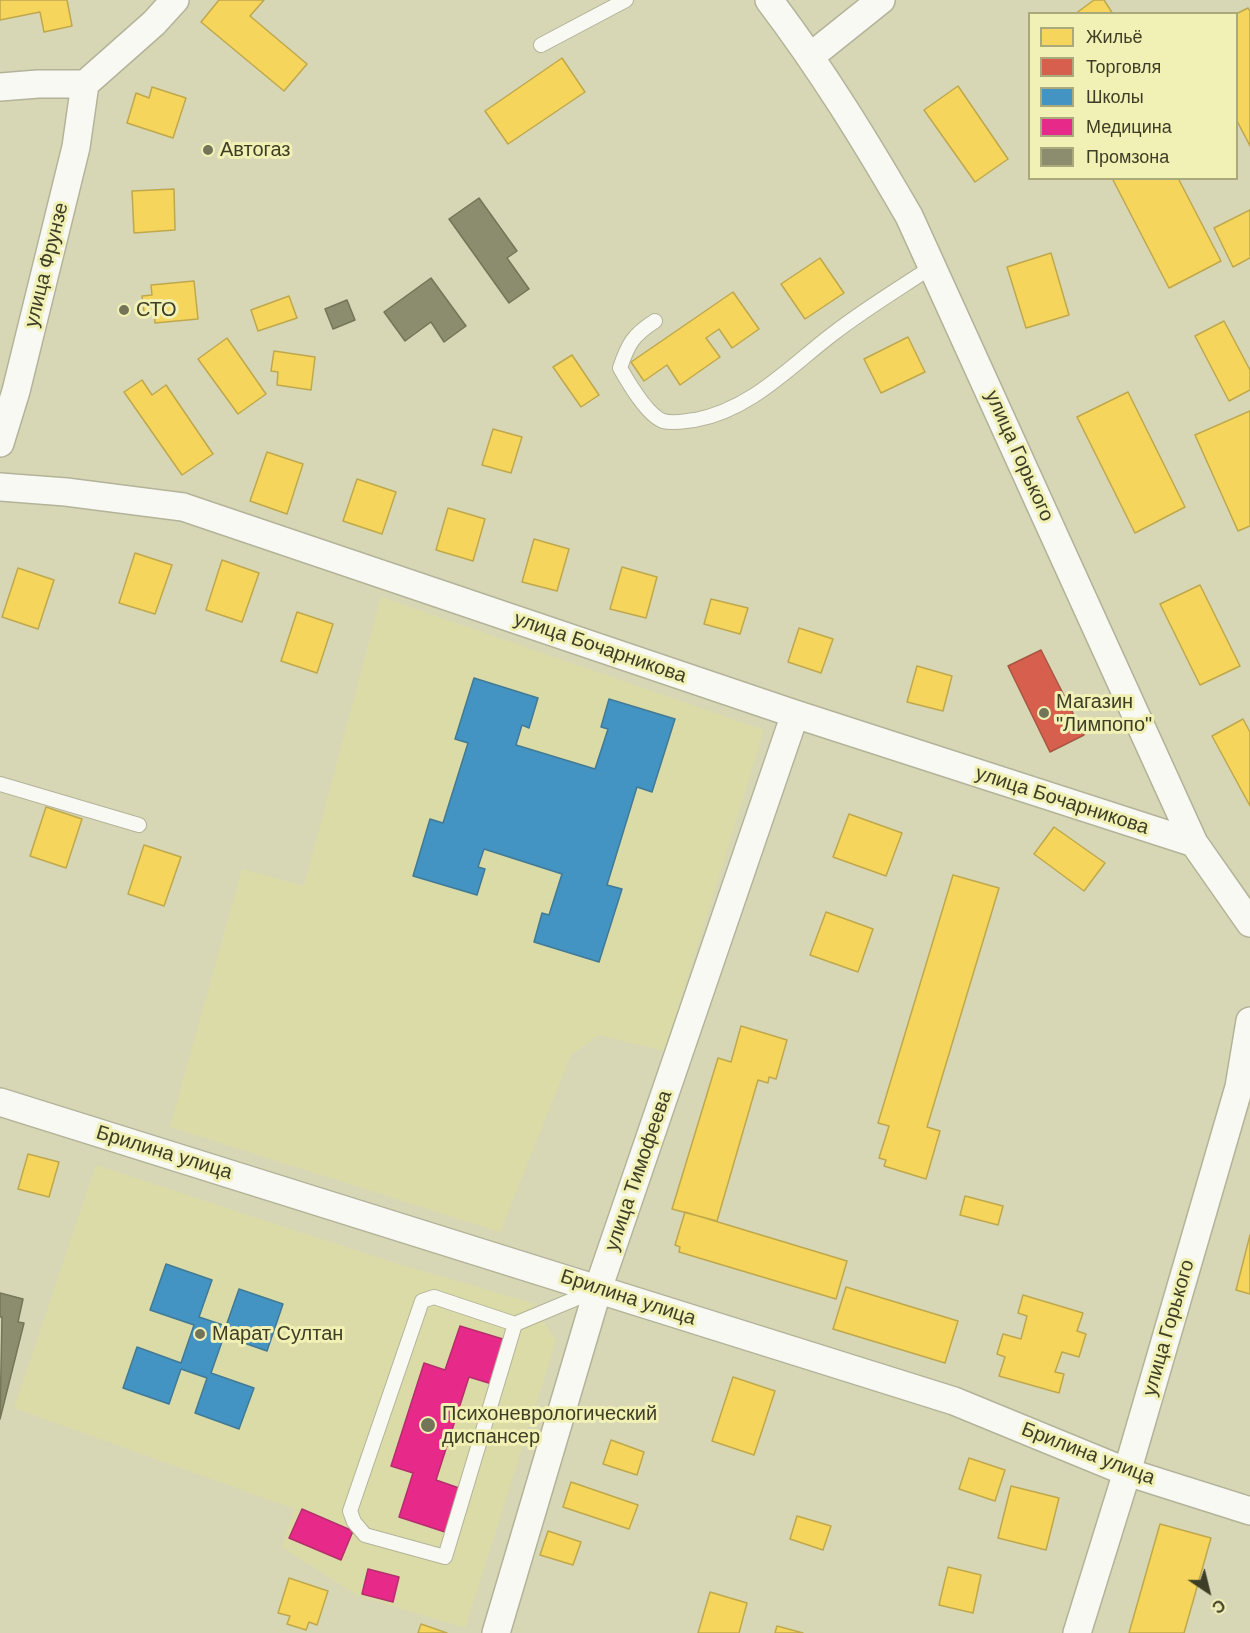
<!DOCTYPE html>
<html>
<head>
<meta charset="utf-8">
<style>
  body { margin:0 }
  #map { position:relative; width:1250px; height:1633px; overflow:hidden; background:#d7d7b6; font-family:Arial,sans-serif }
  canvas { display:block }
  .legend { position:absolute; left:1028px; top:12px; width:210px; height:168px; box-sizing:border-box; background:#f1f1b6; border:2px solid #a9a97c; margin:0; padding:8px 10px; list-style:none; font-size:18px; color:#3e3e26 }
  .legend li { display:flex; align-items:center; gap:12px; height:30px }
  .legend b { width:30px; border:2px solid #a9a97c }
  .north { position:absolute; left:1178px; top:1561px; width:60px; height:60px; -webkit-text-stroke:4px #f1f1b6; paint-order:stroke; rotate:145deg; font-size:16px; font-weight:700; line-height:24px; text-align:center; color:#3e3e26 }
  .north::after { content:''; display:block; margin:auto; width:21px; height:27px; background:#3e3e26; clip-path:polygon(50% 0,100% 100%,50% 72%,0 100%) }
</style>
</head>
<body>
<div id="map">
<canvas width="1250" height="1633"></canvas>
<ul class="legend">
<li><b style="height:16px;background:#f6d55c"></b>Жильё</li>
<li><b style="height:16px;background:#d6604d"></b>Торговля</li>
<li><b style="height:16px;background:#4393c3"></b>Школы</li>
<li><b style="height:16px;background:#e7298a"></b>Медицина</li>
<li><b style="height:16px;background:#8c8c6e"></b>Промзона</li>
</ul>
<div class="north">С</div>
</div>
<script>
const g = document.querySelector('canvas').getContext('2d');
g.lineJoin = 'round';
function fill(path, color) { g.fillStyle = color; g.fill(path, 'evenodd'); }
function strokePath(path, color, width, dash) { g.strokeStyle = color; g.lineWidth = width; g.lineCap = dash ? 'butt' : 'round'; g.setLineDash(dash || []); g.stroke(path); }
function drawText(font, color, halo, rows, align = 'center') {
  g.font = font + ' Arial,sans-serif'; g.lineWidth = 6; g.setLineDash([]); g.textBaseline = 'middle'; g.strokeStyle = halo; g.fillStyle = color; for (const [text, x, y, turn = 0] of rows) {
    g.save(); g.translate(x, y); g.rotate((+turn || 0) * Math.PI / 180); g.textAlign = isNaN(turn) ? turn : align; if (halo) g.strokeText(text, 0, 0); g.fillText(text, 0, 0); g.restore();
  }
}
const built = new Path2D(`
  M 381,597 L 764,730 L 665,1051 L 599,1035 L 571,1055 L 500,1232 L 170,1127 L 242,869 L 304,886 Z
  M 96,1165 L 388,1261 L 532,1303 L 556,1341 L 465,1628 L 357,1595 L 282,1547 L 295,1509 L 14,1408 Z`);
const homes = new Path2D(`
  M 0,0 L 67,0 L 72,26 L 44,32 L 40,12 L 0,20 Z
  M 219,0 L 264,0 L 250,16 L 307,64 L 284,91 L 201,22 Z
  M 1094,0 L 1104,0 L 1113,14 L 1075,14 Z
  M 1248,8 L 1250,11 L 1250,146 L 1236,119 L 1236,14 Z
  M 562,58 L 585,92 L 508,144 L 485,111 Z
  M 958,86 L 1008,159 L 975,182 L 924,110 Z
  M 152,87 L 186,98 L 173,138 L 127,123 L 136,93 L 149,98 Z
  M 1112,178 L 1178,178 L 1221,261 L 1169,288 Z
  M 174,189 L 175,230 L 134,233 L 132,191 Z
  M 1250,210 L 1250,258 L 1233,267 L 1214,228 Z
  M 1051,253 L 1069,315 L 1026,328 L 1007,267 Z
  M 820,258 L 844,293 L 805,319 L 781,284 Z
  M 194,281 L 198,319 L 155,323 L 154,311 L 144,312 L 142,296 L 152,295 L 151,285 Z
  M 733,292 L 759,329 L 732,348 L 719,329 L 706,338 L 720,357 L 680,385 L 667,365 L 644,381 L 631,362 Z
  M 289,296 L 297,318 L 258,331 L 251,310 Z
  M 1224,321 L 1250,370 L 1250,390 L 1229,401 L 1195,336 Z
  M 908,337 L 925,372 L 881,393 L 864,359 Z
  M 227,338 L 266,394 L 238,414 L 198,359 Z
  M 274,351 L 315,357 L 311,390 L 277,385 L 278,372 L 271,371 Z
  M 572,355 L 599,395 L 581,407 L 553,367 Z
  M 142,380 L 152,395 L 166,385 L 213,454 L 182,475 L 124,392 Z
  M 1128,392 L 1185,507 L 1135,533 L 1077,417 Z
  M 1250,411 L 1250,526 L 1238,531 L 1195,435 Z
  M 493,429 L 522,437 L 511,473 L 482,465 Z
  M 267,452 L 303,464 L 287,514 L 250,501 Z
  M 357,479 L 396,492 L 382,534 L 343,521 Z
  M 448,508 L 485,519 L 473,561 L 436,550 Z
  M 534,539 L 569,549 L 557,591 L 522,582 Z
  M 135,553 L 172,565 L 155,614 L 119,603 Z
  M 222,560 L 259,573 L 242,622 L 206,610 Z
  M 622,567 L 657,577 L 646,618 L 610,609 Z
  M 18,568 L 54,580 L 38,629 L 2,617 Z
  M 1200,585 L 1240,666 L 1200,685 L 1160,604 Z
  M 711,599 L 748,608 L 740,634 L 704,624 Z
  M 297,612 L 333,624 L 317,673 L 281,661 Z
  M 799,628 L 833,639 L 821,673 L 788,662 Z
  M 917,666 L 952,676 L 943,711 L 907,702 Z
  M 1243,719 L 1250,732 L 1250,806 L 1212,736 Z
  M 46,807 L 82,819 L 66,868 L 30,856 Z
  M 849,814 L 902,833 L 886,876 L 833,857 Z
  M 1054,827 L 1105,863 L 1084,891 L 1034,854 Z
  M 144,845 L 181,857 L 164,906 L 128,894 Z
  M 953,875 L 999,888 L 927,1127 L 940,1131 L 926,1179 L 884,1166 L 886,1160 L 879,1158 L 889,1126 L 878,1123 Z
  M 826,912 L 873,929 L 858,972 L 810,955 Z
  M 741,1026 L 787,1040 L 776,1079 L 769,1077 L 768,1083 L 758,1080 L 717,1221 L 672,1209 L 718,1058 L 731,1062 Z
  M 28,1154 L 59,1162 L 49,1197 L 18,1189 Z
  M 965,1196 L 1003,1206 L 998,1225 L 960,1215 Z
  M 685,1212 L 847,1261 L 836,1299 L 679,1252 L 680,1247 L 675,1245 Z
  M 1250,1235 L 1250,1294 L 1236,1290 Z
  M 846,1287 L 958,1321 L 945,1363 L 833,1329 Z
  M 1023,1295 L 1083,1313 L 1077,1331 L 1086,1334 L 1079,1357 L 1062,1352 L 1055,1372 L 1064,1374 L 1059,1393 L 999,1376 L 1005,1357 L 997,1354 L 1003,1334 L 1021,1339 L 1027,1316 L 1018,1313 Z
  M 733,1377 L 775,1391 L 754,1455 L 712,1441 Z
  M 611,1440 L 644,1452 L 637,1475 L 603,1464 Z
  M 969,1458 L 1005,1470 L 995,1501 L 959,1489 Z
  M 571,1482 L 638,1505 L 629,1529 L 563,1507 Z
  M 1011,1486 L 1059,1498 L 1046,1550 L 998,1538 Z
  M 797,1516 L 831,1526 L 823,1550 L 790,1539 Z
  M 1160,1524 L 1211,1538 L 1184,1633 L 1129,1633 Z
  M 548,1531 L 581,1542 L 573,1565 L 540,1555 Z
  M 948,1567 L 981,1575 L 973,1613 L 939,1605 Z
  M 289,1578 L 328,1591 L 317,1625 L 309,1622 L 306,1630 L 287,1624 L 290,1616 L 278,1613 Z
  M 710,1592 L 747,1603 L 739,1633 L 698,1633 Z
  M 421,1624 L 447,1633 L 418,1633 Z
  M 777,1626 L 803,1633 L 775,1633 Z`);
const shops = new Path2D(`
  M 1041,650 L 1084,735 L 1050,752 L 1008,666 Z`);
const schools = new Path2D(`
  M 474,678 L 538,698 L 529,728 L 522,725 L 516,745 L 595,769 L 608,729 L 601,727 L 609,699 L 675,719 L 652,792 L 637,787 L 607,885 L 622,889 L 599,962 L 534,942 L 542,913 L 549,915 L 562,874 L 484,849 L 478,867 L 485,869 L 477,895 L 413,876 L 430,819 L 443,823 L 468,743 L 455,739 Z
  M 166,1264 L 212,1280 L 199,1317 L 226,1326 L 239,1289 L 283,1304 L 267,1351 L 224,1336 L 211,1373 L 254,1388 L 239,1429 L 195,1413 L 207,1378 L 181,1369 L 169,1404 L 123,1388 L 137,1347 L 181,1363 L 194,1325 L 150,1310 Z`);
const health = new Path2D(`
  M 460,1326 L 506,1340 L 492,1384 L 469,1377 L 436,1480 L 459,1488 L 445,1532 L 399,1517 L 413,1473 L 391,1466 L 424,1363 L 445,1370 Z
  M 302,1509 L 353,1531 L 341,1560 L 289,1538 Z
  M 368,1569 L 399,1577 L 393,1602 L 362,1594 Z`);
const industry = new Path2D(`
  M 479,198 L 517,251 L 507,258 L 529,289 L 509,303 L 449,219 Z
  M 431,278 L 466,326 L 444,342 L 431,322 L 405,341 L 384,312 Z
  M 347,300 L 355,320 L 333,329 L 325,309 Z
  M 0,1293 L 23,1299 L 18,1322 L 24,1323 L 0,1419 L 2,1317 L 0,1317 Z`);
const lane = new Path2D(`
  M 541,45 L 626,0
  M 655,321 C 633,335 628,344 620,368 C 628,382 647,415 663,421 C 673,424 685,421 695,420 C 752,409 789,367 834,333 C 865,309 900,288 933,266
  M 0,784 L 139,825
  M 515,1324 L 445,1557 L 365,1535 L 354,1522 L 350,1511 L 422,1301 L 434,1297 L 515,1324 L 594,1291`);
const street = new Path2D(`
  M 769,0 C 822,70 865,140 909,216 L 1194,843 L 1250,923
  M 811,56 L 881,0
  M 0,87 L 38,84 L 85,84 L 154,23 L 175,0
  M 0,443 L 16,391 L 76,147 L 85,84
  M 0,487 L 66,492 L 183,507 L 795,714 L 1194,843
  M 0,1102 L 954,1401 L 1127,1472 L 1250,1511
  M 496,1633 L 598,1289 L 795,714
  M 1077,1633 L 1127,1472 L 1239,1087 L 1250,1021`);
const markers = [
  [208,150,6,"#747458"],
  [124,310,6,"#747458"],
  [1044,713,6,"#747458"],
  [200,1334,6,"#747458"],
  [428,1425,8,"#747458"]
];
const poiNames = [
  ["Автогаз",220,150],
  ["СТО",136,310],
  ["Магазин",1056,702],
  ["\"Лимпопо\"",1056,725],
  ["Марат Султан",212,1334],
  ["Психоневрологический",442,1414],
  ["диспансер",442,1437]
];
const streetNames = [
  ["улица Фрунзе",47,265,-76],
  ["улица Горького",1019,456,66],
  ["улица Бочарникова",600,648,19],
  ["улица Бочарникова",1062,801,18],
  ["Брилина улица",164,1153,17],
  ["улица Тимофеева",639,1171,-71],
  ["Брилина улица",628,1298,18],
  ["улица Горького",1169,1328,-74],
  ["Брилина улица",1088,1454,21]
];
fill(built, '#dbdba7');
fill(homes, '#f6d55c');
strokePath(homes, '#bfa84c', 1.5);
fill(shops, '#d6604d');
strokePath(shops, '#a85641', 1.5);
fill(schools, '#4393c3');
strokePath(schools, '#427a94', 1.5);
fill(health, '#e7298a');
strokePath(health, '#b42f6c', 1.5);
fill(industry, '#8c8c6e');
strokePath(industry, '#757558', 1.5);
strokePath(lane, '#b3b399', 16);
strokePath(street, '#b3b399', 30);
strokePath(lane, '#f9f9f4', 14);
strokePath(street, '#f9f9f4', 27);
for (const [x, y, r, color] of markers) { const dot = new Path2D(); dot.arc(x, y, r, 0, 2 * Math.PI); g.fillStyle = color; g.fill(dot); strokePath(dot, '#f1f1b6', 2); }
drawText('20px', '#3e3e26', '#f1f1b6', poiNames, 'left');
drawText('20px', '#3e3e26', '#f1f1b6', streetNames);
</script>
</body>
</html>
